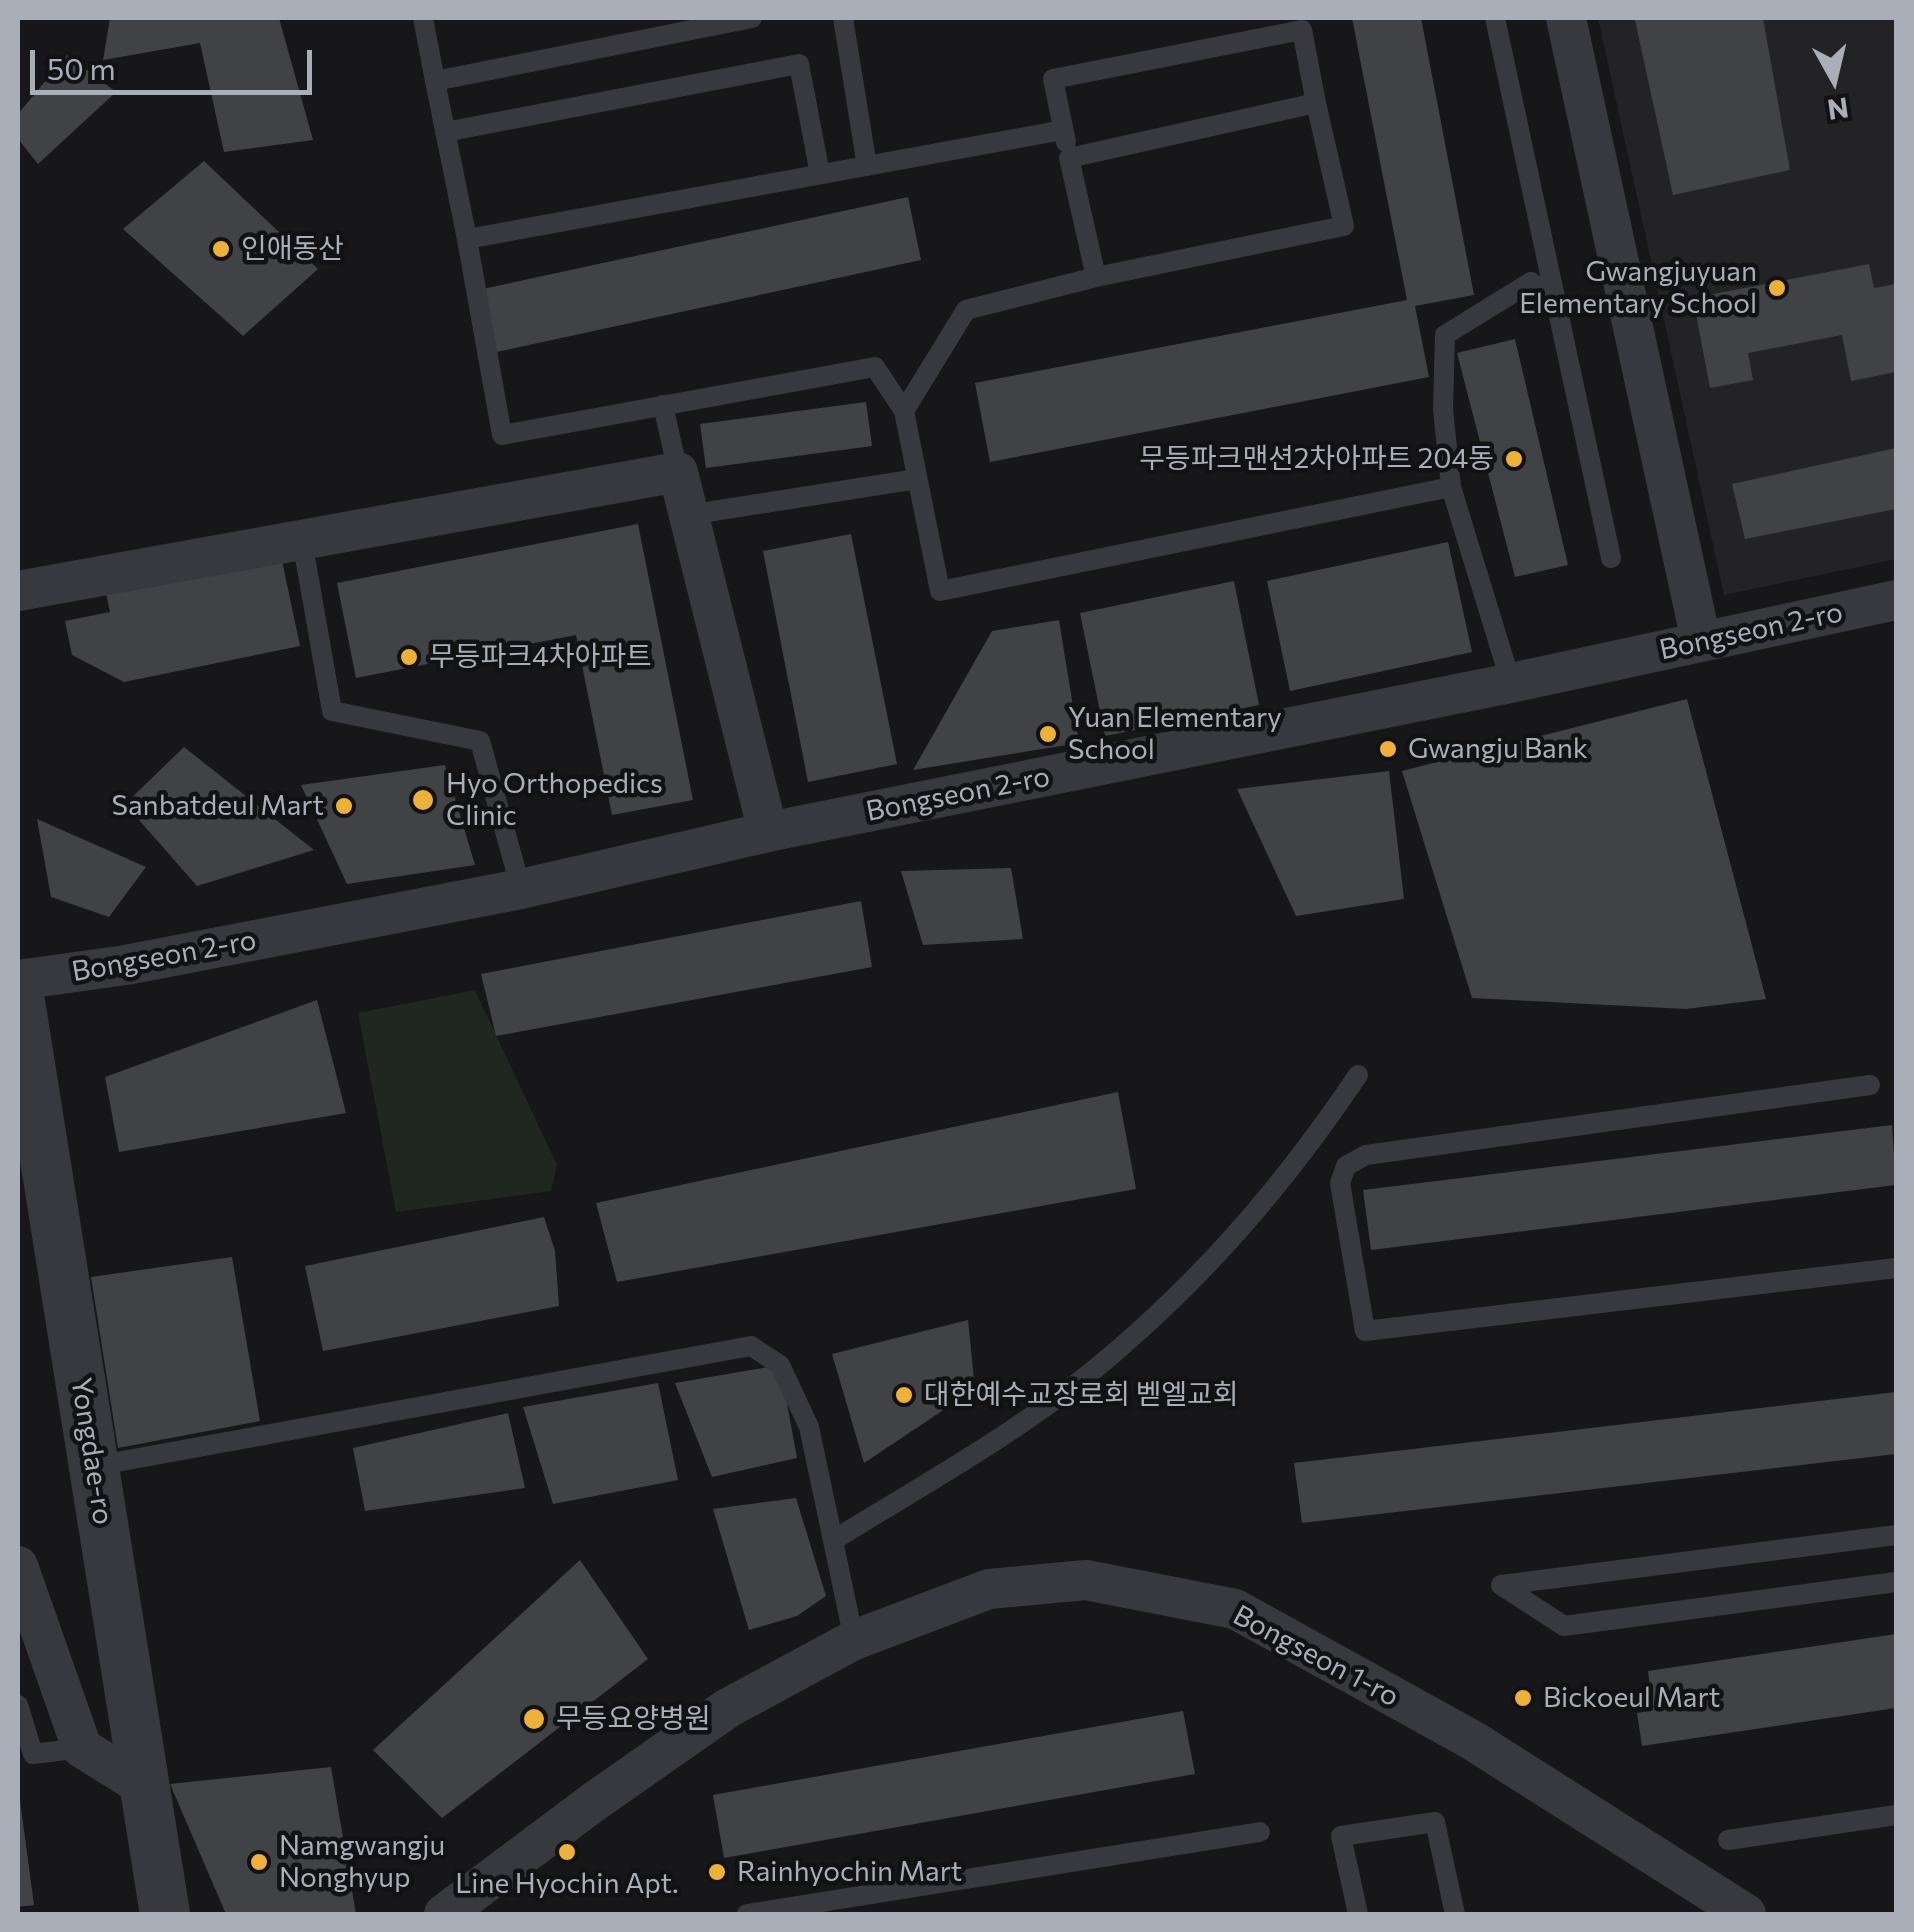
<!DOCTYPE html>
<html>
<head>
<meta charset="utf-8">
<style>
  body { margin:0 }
  #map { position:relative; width:1914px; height:1932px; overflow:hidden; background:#171719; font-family:Commissioner,sans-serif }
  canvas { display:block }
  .frame { position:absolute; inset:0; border:20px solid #a9aeb8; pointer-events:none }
  .north { position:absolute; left:1784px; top:30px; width:100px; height:100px; -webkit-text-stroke:8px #121214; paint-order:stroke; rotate:172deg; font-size:28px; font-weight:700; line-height:40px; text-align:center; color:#a9aeb8 }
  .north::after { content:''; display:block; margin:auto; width:35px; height:45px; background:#a9aeb8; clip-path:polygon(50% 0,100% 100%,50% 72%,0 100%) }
  .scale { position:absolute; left:30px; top:50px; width:282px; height:45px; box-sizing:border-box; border:5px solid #a9aeb8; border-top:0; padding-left:12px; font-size:30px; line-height:35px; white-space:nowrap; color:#a9aeb8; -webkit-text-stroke:8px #121214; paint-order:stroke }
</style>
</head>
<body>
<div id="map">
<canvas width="1914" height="1932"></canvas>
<div class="frame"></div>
<div class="north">N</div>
<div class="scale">50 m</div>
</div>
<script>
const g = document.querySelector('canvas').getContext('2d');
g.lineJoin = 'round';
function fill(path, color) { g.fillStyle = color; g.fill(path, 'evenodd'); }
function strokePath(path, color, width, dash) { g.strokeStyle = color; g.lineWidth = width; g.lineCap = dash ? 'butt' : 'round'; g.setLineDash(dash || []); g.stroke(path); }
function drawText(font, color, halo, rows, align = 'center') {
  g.font = font + ' Commissioner,"Noto Sans KR",sans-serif'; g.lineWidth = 9; g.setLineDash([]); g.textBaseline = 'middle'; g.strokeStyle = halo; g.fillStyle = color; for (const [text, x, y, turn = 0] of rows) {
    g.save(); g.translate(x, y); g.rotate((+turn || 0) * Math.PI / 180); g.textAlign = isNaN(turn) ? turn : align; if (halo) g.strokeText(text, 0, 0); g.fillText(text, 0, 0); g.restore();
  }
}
const built = new Path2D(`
  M 1598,18 L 1896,18 L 1896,559 L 1724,595 Z`);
const green = new Path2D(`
  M 475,990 L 557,1165 L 551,1191 L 396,1212 L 358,1013 Z`);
const building = new Path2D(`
  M 110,18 L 279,18 L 313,140 L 224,152 L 200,43 L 103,60 Z
  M 1352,18 L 1421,18 L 1474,295 L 1415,306 L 1429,377 L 990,462 L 975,383 L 1407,300 Z
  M 1648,18 L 1763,18 L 1790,170 L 1673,195 L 1635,20 Z
  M 67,55 L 116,92 L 38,164 L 18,139 L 18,114 Z
  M 204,161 L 318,269 L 243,336 L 123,229 Z
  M 908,197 L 921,260 L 492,353 L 478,290 Z
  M 1869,264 L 1874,288 L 1896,284 L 1896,372 L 1851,381 L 1842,335 L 1748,353 L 1753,380 L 1710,388 L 1693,298 Z
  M 1515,339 L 1568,565 L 1515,577 L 1457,353 Z
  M 866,402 L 872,446 L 706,468 L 700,424 Z
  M 1896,448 L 1896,509 L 1745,539 L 1732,484 Z
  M 638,524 L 693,800 L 612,815 L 576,635 L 356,678 L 337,583 Z
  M 851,534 L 897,764 L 808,782 L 763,551 Z
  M 1448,542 L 1472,652 L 1290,691 L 1267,581 Z
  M 281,556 L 300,646 L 124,682 L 72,655 L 65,621 L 110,612 L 106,593 Z
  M 1234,581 L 1259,705 L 1105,736 L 1080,613 Z
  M 1059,620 L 1079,743 L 913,770 L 992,631 Z
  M 1687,699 L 1766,999 L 1686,1009 L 1472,998 L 1402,771 Z
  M 184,747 L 314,850 L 197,886 L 125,804 Z
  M 445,765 L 475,865 L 347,884 L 301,785 Z
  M 1389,771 L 1404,899 L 1296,916 L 1237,789 Z
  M 37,819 L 146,867 L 109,917 L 51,897 Z
  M 1011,868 L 1023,939 L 923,945 L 901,871 Z
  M 861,901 L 872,967 L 496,1036 L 481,974 Z
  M 317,1000 L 346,1113 L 119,1152 L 105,1077 Z
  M 1118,1092 L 1136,1189 L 617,1282 L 596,1203 Z
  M 1892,1125 L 1896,1185 L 1371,1250 L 1363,1190 Z
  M 544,1217 L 555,1251 L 559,1306 L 323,1351 L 305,1266 Z
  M 232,1257 L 260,1421 L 118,1448 L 91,1277 Z
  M 968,1320 L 975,1389 L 864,1463 L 832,1354 Z
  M 780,1365 L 797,1458 L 712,1477 L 675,1383 Z
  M 658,1383 L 678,1480 L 553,1504 L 523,1407 Z
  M 1896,1392 L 1896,1454 L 1302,1523 L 1294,1463 Z
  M 508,1413 L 525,1488 L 365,1511 L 353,1448 Z
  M 796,1498 L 826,1596 L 797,1616 L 749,1630 L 713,1509 Z
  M 580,1560 L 648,1659 L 442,1818 L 373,1750 Z
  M 1896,1634 L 1896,1708 L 1642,1746 L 1637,1713 L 1653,1710 L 1648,1671 Z
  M 1183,1711 L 1195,1774 L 724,1858 L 713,1795 Z
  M 331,1767 L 356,1914 L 226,1914 L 170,1784 Z
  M 20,1800 L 34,1905 L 18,1907 L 18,1801 Z`);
const service = new Path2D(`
  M 423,18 L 435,81
  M 843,18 L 867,166
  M 1495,18 L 1611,558
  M 445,132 L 799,64 L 820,174
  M 1066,142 L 1053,79 L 1302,30 L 1316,103
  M 467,239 L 435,81 L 752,18
  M 1096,277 L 1069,158 L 1316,103 L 1344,226 L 1096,277 L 966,310 L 904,411 L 940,591 L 1451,487
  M 663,405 L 678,472
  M 904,411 L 875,367 L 502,435 L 467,239 L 1063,130
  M 688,515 L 917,479
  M 302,540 L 332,711 L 480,741 L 521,889
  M 1511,683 L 1451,487 L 1443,409 L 1445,335 L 1531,282 L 1556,300
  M 1870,1085 L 1366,1155 L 1346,1166 L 1340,1183 L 1365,1331 L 1896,1268
  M 95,1466 L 751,1346 L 780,1365 L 809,1427 L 854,1640
  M 1896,1535 L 1501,1585 L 1564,1626 L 1896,1582
  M 834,1540 C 924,1484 1019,1432 1101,1364 C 1205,1277 1283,1186 1358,1075
  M 18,1705 L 33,1754 L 82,1748
  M 1728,1840 L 1896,1815
  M 747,1914 L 1260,1832
  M 1358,1914 L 1341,1836 L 1435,1822 L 1455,1914`);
const minor = new Path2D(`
  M 1566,18 L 1701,641
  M 18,591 L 678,472 L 768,832
  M 18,980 L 126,965 L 521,889 L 768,832 L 1511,683 L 1896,600
  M 18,1566 L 82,1748 L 146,1788
  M 444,1914 L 595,1801 L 728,1708 L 854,1640 L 989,1589 L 1086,1580 L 1235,1609 L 1472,1740 L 1746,1914`);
const tertiary = new Path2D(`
  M 18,989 L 165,1914`);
const markers = [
  [221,249,10,"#edb13b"],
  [1777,288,10,"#edb13b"],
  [1514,459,10,"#edb13b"],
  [409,657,10,"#edb13b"],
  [1048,734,10,"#edb13b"],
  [1388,749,10,"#edb13b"],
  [423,800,12,"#edb13b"],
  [344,806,10,"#edb13b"],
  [904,1395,10,"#edb13b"],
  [1523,1698,10,"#edb13b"],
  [534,1719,12,"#edb13b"],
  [567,1852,10,"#edb13b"],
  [259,1862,10,"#edb13b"],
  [717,1872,10,"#edb13b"]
];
const poiNames = [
  ["인애동산",241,249],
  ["Gwangjuyuan",1757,272,"right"],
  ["Elementary School",1757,304,"right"],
  ["무등파크맨션2차아파트 204동",1494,459,"right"],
  ["무등파크4차아파트",429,657],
  ["Yuan Elementary",1068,718],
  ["School",1068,750],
  ["Gwangju Bank",1408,749],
  ["Hyo Orthopedics",446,784],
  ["Clinic",446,816],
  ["Sanbatdeul Mart",324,806,"right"],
  ["대한예수교장로회 벧엘교회",924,1395],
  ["Bickoeul Mart",1543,1698],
  ["무등요양병원",556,1719],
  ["Namgwangju",279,1846],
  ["Nonghyup",279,1878],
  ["Rainhyochin Mart",737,1872],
  ["Line Hyochin Apt.",567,1884,"center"]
];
const streetNames = [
  ["Bongseon 2-ro",1751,631,-12],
  ["Bongseon 2-ro",958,794,-11],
  ["Bongseon 2-ro",164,956,-10],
  ["Yongdae-ro",92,1451,81],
  ["Bongseon 1-ro",1316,1656,28]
];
fill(built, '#232326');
fill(green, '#1f2720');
fill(building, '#414246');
strokePath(service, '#38393e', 20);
strokePath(minor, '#38393e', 40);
strokePath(tertiary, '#38393e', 50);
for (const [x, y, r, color] of markers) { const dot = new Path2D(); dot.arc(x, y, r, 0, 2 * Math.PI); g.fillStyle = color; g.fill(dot); strokePath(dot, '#121214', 4); }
drawText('28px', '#a9aeb8', '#121214', poiNames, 'left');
drawText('28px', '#a9aeb8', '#121214', streetNames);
</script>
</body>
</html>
